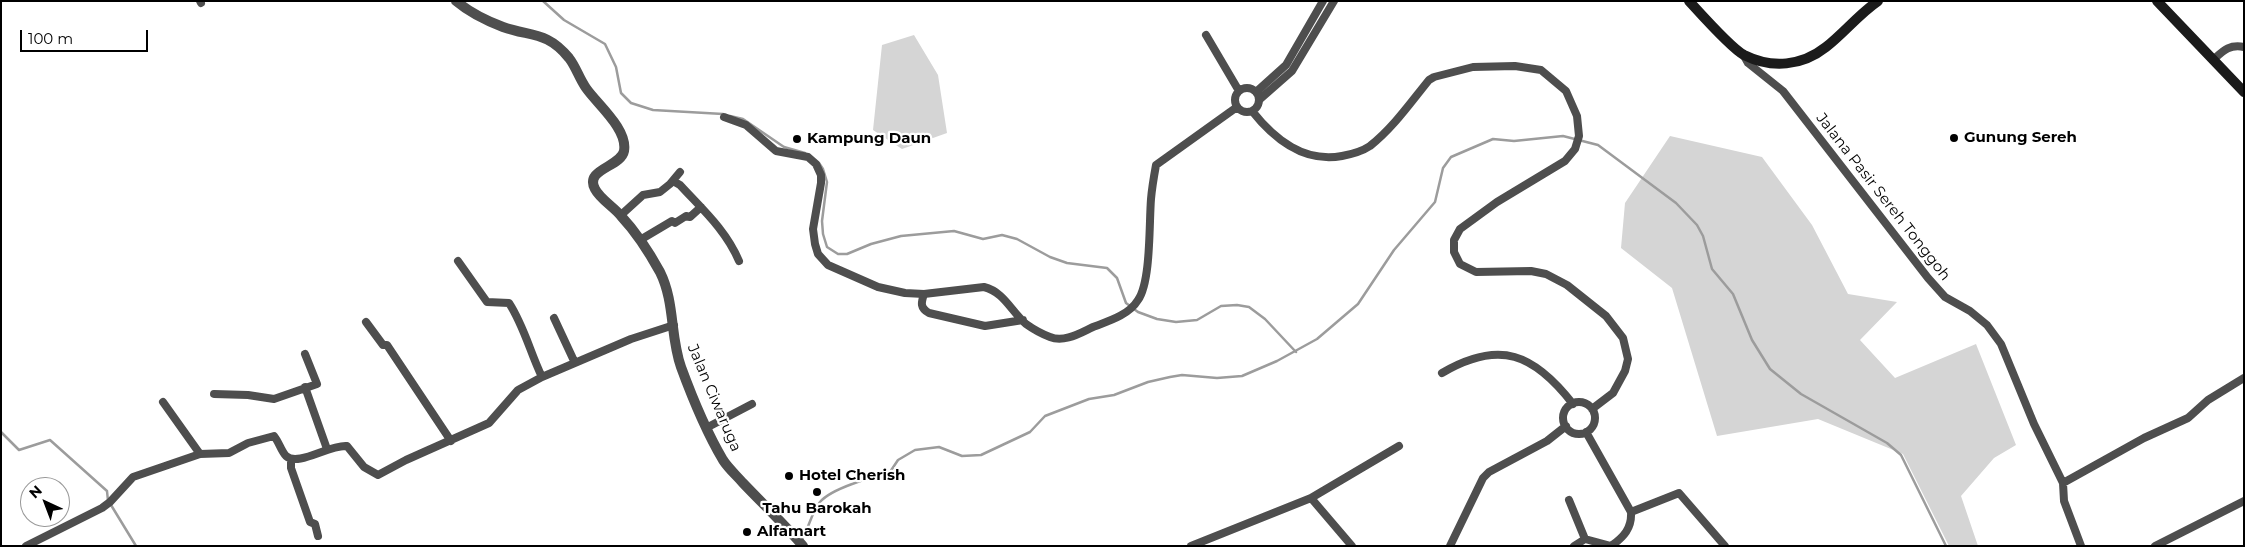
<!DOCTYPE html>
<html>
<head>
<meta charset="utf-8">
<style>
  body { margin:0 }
  #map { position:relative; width:2245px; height:547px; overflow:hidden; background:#fff; font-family:Montserrat,sans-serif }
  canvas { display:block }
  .frame { position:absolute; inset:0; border:2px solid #000; pointer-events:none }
  .north { position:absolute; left:20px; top:477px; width:50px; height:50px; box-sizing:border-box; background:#fff; border:1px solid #999; border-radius:50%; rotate:317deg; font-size:14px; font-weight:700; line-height:20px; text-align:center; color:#000 }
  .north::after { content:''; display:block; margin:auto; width:18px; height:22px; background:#000; clip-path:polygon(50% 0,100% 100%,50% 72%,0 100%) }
  .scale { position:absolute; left:20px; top:30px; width:128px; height:22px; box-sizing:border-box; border:2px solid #000; border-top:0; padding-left:6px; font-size:15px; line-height:18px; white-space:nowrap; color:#000; -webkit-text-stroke:4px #fff; paint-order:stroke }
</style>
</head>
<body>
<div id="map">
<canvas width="2245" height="547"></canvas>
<div class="frame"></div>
<div class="north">N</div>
<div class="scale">100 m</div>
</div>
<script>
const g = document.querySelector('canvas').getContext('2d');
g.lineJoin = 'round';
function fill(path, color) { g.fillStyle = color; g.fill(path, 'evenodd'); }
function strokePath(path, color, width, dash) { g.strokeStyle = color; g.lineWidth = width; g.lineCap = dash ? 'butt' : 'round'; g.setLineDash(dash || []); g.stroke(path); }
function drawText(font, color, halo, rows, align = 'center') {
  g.font = font + ' Montserrat,sans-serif'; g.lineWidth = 4.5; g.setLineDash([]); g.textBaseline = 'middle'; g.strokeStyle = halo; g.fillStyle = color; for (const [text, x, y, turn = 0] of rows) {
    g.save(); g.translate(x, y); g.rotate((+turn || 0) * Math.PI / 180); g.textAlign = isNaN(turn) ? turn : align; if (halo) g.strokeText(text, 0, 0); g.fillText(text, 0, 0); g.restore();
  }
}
const green = new Path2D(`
  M 914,35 L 938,75 L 947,133 L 902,149 L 873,130 L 882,45 Z
  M 1670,136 L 1762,157 L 1812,225 L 1848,294 L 1897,302 L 1860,340 L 1895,378 L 1976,344 L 2016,445 L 1994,458 L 1961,496 L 1978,546 L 1949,546 L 1903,454 L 1818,419 L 1717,436 L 1672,288 L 1621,248 L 1625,203 Z`);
const stream = new Path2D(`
  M 543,1 L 564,20 L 605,44 L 616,67 L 621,93 L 631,103 L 653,110 L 723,114
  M 730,116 L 743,119 L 784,147 L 805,153
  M 819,163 L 823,169 L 827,182 L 822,221 L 823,234 L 827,247 L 838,254 L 847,254 L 871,244 L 901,236 L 954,231 L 983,239 L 1002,235 L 1017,239 L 1050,257 L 1067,263 L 1107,268 L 1117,278 L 1126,303 L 1138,312 L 1157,319 L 1176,322 L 1197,320 L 1221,306 L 1237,305 L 1249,307 L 1265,319 L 1296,352
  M 1,432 L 19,450 L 50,440 L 107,491 L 108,501
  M 111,505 L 136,546
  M 801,540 C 809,529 811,513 820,502 C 831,489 872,476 888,475 L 898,460 L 915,450 L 939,447 L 962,456 L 981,455 L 1030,432 L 1045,416 L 1089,399 L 1114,395 L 1148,382 L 1170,377 L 1182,375 L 1217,378 L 1242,376 L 1277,361 L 1317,339 L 1358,304 L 1394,250 L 1435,202 L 1443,168 L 1451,157 L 1493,139 L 1514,141 L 1563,136 L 1598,145 L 1676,203 L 1697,225 L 1703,236 L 1712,269 L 1733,294 L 1752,340 L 1770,369 L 1801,394 L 1887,443 L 1901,455 L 1946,546`);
const minor = new Path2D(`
  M 200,1 L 201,3
  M 1206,35 L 1239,91
  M 1743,54 L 1748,63 L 1783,91 L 1928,278 L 1945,297 L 1970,311 L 1987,325 L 2001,344 L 2034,424 L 2063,483 L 2064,501 L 2081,546
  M 2213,60 C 2223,51 2229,44 2244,47
  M1235 100a12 12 0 1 1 24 0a12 12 0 1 1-24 0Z
  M 1256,92 L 1286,65 L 1323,1
  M 1259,100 L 1292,71 L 1334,1
  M 1252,111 C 1275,140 1304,163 1342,156 C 1353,154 1361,152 1370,146 C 1393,128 1411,102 1429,80 L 1434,77 L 1473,67 L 1515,66 L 1541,70 L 1566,91 L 1577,116 L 1579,136 L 1575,149 L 1565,161 L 1497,202 L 1460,229 L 1454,240 L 1454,252 L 1460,264 L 1476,272 L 1531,271 L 1546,274 L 1567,285 L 1606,316 L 1623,338 L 1628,359 L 1625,371 L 1613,393 L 1592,409
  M 724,117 L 746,125 L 776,151 L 808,157 L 816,164 L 821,175 L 821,183 L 813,229 L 815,244 L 818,254 L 828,265 L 878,287 L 905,293 L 924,294 L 984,287 C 1004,292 1011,311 1026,324 C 1033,329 1042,334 1050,337 C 1064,343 1080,333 1093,327 C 1109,321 1129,315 1138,300 C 1151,282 1149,224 1151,199 C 1152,187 1154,176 1156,165 L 1237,107
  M 673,181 L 680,185 C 702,209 726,230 739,261
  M 621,215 L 643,195 L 660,192 L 670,184 L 680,172
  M 640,240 L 672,221 L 675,223 L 686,216 L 690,217 L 701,207
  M 458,261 L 487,302 L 509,303 C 524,326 530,352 542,377
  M 924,294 C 921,303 920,308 929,313 L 985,326 L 1023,320
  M 554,318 L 575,363
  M 366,322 L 383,345 L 387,345 L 451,441
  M 1442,373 C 1500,339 1534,354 1573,404
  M 305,387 L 327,449
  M 214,394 L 248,395 L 274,399 L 317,384 L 305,354
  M 163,402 L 200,454
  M1563 418a16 16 0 1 1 32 0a16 16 0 1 1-32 0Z
  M 708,427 L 752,404
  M 291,459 L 291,468 L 310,522 L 315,524 L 318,536
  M 2063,483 L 2144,438 L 2188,418 L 2208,400 L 2244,378
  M 1311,498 L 1399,446
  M 1569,500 L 1585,539
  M 1631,512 L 1679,493 L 1725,546
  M 26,546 L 102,508 L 110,502 L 133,477 L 200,454 L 229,453 L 248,443 L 274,436 C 279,442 281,451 286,456 C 298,467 330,444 347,446 L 364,467 L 378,475 L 406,460 L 489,423 L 518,390 L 542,377 L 631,339 L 674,325
  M 1191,546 L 1311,498 L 1352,546
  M 1450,546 L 1483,478 L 1489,472 L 1547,441 L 1566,426
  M 1574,546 L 1585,539 L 1611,546 C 1624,537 1632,528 1631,512 L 1586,432
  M 2155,546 L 2244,501`);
const tertiary = new Path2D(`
  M 456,1 C 469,12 487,21 503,27 C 531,37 547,31 569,58 C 576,67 579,78 586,88 C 597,104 628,129 624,151 C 621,167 584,169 595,189 C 600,199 614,207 621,216 C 636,232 649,252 660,272 C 675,302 670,336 681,367 C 692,397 707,433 723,460 C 728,468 737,476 743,483 C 763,504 784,524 803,546`);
const secondary = new Path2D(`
  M 1689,1 C 1700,13 1731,48 1744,55 C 1772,69 1802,66 1826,47 C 1844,33 1859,14 1878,1
  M 2157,1 L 2244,92`);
const markers = [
  [1954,138,5,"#000"],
  [797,139,5,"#000"],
  [789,476,5,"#000"],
  [817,492,5,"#000"],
  [747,532,5,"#000"]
];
const poiNames = [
  ["Gunung Sereh",1964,138],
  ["Kampung Daun",807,139],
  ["Hotel Cherish",799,476],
  ["Tahu Barokah",817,509,"center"],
  ["Alfamart",757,532]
];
const streetNames = [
  ["Jalana Pasir Sereh Tonggoh",1883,197,52],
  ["Jalan Ciwaruga",714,398,67]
];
fill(green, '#d5d5d5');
strokePath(stream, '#9c9c9c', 2.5);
strokePath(minor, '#4e4e4e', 8);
strokePath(tertiary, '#4e4e4e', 10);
strokePath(secondary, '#1b1b1b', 10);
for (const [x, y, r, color] of markers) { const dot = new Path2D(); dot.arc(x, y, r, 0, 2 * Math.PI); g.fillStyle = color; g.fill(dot); strokePath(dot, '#fff', 2); }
drawText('bold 15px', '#000', '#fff', poiNames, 'left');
drawText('15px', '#000', '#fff', streetNames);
</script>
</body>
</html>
